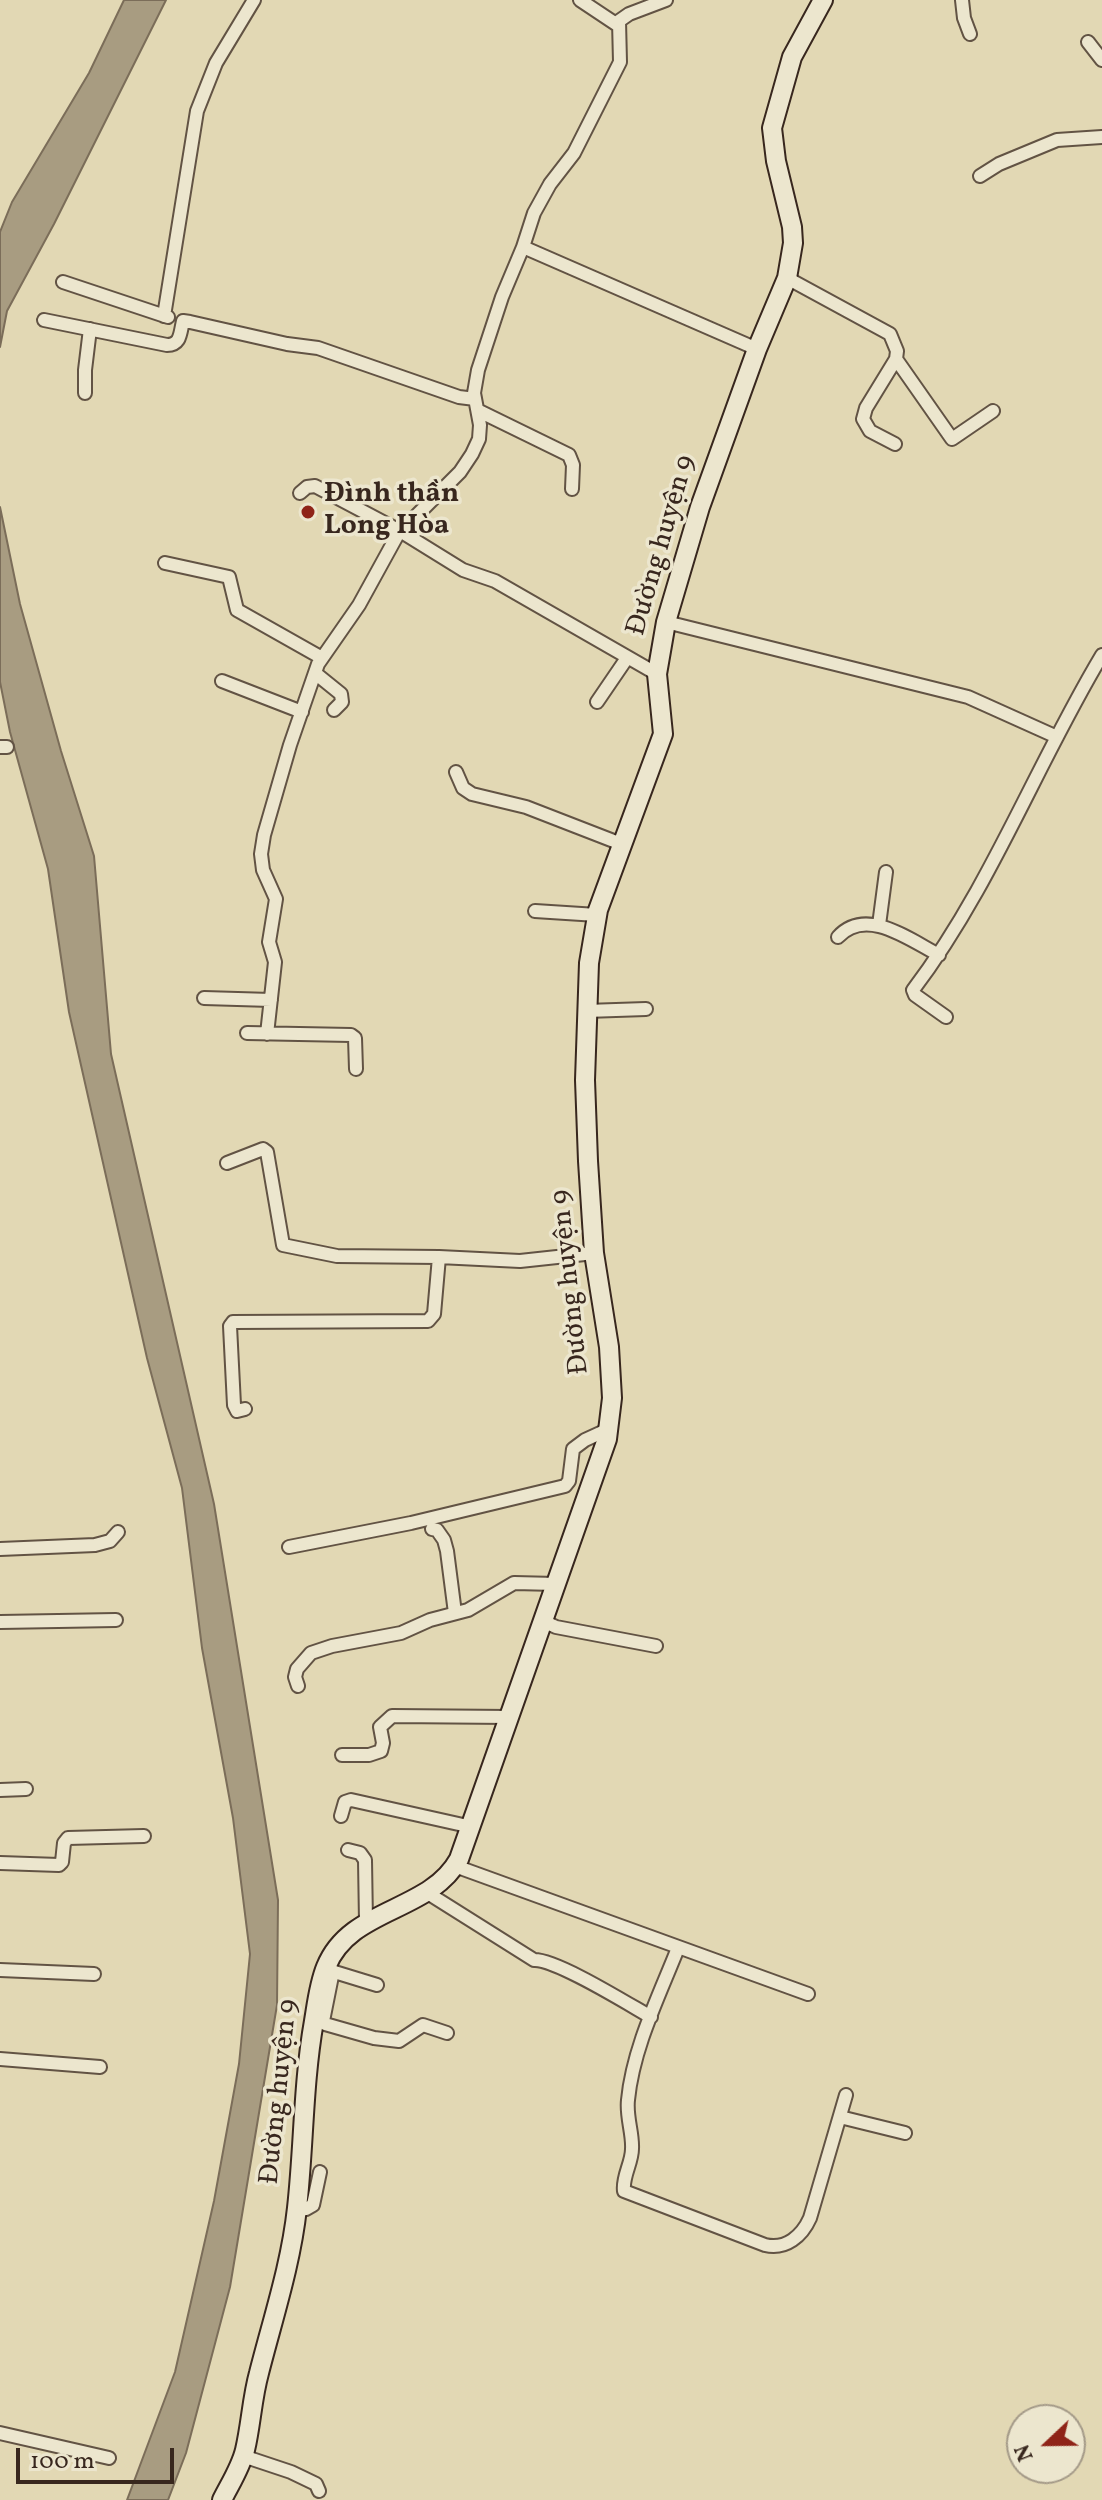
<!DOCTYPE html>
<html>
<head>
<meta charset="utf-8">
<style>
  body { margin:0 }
  #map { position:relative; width:1102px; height:2500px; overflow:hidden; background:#e2d8b4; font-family:Vollkorn,serif }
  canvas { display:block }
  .north { position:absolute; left:1006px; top:2404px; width:80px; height:80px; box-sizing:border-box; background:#ece6ce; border:2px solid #a49a88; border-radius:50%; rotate:248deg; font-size:22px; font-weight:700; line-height:32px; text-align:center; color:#38271e }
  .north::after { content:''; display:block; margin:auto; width:28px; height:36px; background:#8f2418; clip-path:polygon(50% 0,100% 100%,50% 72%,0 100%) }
  .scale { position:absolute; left:16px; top:2448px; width:158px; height:36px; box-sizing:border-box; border:4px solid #38271e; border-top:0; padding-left:10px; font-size:24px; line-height:28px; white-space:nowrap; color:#38271e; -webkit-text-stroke:6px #ece6ce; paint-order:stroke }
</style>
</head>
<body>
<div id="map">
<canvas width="1102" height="2500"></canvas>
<div class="north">N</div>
<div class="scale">100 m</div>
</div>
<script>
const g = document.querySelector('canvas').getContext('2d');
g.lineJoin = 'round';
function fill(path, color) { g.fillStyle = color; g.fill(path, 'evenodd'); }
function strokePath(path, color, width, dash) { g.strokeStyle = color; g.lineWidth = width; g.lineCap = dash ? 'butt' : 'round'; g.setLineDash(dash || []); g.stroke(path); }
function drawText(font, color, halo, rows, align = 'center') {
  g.font = font + ' Vollkorn,serif'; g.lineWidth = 7; g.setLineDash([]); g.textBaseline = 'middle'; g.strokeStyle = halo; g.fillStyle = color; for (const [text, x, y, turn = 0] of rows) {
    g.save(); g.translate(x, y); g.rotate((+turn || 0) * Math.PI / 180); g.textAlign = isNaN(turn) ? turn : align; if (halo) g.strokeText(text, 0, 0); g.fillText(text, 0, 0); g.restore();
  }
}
const water = new Path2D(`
  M 124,0 L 166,0 L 54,224 L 7,311 L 0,347 L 0,232 L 12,202 L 89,73 Z
  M 0,507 L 20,604 L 61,751 L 94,856 L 111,1054 L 214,1504 L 278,1900 L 277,2005 L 230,2287 L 186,2453 L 168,2500 L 127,2500 L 175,2372 L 214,2201 L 239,2064 L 250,1954 L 233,1818 L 202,1648 L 182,1488 L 147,1358 L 69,1012 L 48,869 L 10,732 L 0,682 Z`);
const street = new Path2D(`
  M 580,0 L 619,26
  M 962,0 L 964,18 L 970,34
  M 1088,42 L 1102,60
  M 980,176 L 999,164 L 1057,140 L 1102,137
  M 523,247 L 534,213 L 550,184 L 574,153 L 620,62 L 619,21 L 629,14 L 666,0
  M 787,278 L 890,334 L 897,351 L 896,359 L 866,408 L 863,419 L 870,431 L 895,444
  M 63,282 L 168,317
  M 164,316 L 197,111 L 216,63 L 254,0
  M 44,320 L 167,345 C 181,345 180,333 183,321 L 190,322 L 287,344 L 318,348 L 459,397 L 475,399
  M 896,359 L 952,439 L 993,411
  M 85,393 L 85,370 L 90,329
  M 479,411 L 569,455 L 573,465 L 572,489
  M 300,493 L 307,487 L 315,486 L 400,531 L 463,570 L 495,581 L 657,674
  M 165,563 L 229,577 L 237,610 L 322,658
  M 666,622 L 968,697 L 1057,737
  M 315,673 L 341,694 L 342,702 L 334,710
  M 222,681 L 302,712
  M 597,702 L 627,658
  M 0,747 L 7,747
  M 456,772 L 463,788 L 472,794 L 526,807 L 624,845
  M 535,911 L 597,915
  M 879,925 L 886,872
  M 838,937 C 866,906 910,940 939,955
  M 204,998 L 271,1000
  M 586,1011 L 646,1009
  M 946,1017 L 915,995 L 913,990 C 991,887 1036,765 1102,655
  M 247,1033 L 351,1035 L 355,1038 L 356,1069
  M 267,1034 L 275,962 L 269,942 L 276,899 L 263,870 L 261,854 L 264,835 L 290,745 L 318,664 L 359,605 L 398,534 L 460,472 L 472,454 L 479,439 L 480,425 L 474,393 L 478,370 L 502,297 L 523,247 L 757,349
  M 227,1163 L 263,1149 L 267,1152 L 283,1245 L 337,1256 L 439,1257
  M 245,1409 L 237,1411 L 234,1405 L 230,1326 L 233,1322 L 428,1321 L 434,1314 L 439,1257 L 520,1261 L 594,1253
  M 432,1529 L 437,1530 L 444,1540 L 447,1551 L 455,1613
  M 289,1547 L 411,1523 L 565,1486 L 569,1481 L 573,1449 L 585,1440 L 609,1429
  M 0,1549 L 95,1545 L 110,1541 L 118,1532
  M 543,1621 L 556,1627 L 656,1646
  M 0,1622 L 116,1620
  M 298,1686 L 295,1677 L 297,1669 L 311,1653 L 332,1646 L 401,1633 L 430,1620 L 468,1610 L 514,1583 L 556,1584
  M 342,1755 L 369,1755 L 381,1751 L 383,1743 L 380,1727 L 392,1716 L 510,1717
  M 0,1790 L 26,1789
  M 341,1816 L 345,1802 L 351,1800 L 472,1827
  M 348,1850 L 360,1853 L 365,1860 L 366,1922
  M 0,1863 L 59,1865 L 62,1862 L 64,1843 L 68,1838 L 144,1836
  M 455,1866 L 808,1994
  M 426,1892 L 534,1960 C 556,1959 628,2004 651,2017
  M 678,1948 C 659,1996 633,2048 628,2100 C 626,2117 633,2133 632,2149 C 632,2163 622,2177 624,2191 L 765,2245 C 786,2250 802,2236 810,2218 L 846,2095
  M 0,1970 L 94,1974
  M 328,1970 L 377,1985
  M 333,1971 L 323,2021 L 325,2024 L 374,2038 L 399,2041 L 423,2025 L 447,2033
  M 0,2059 L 100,2067
  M 840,2117 L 905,2133
  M 297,2210 L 306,2209 L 313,2205 L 320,2172
  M 0,2433 L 109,2458
  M 243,2456 L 291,2472 L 316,2484 L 319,2491`);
const secondary = new Path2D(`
  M 222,2500 C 230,2484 241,2467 245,2450 C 251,2425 252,2398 259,2373 C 273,2318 291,2264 297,2208 C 304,2145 303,2083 314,2021 C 317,2003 319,1984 326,1967 C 350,1907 429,1913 459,1859 L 607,1439 L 612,1398 L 609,1347 L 594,1253 L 588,1161 L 585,1080 L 589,963 L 598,910 L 663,734 L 657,674 L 666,622 L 700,507 L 757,349 L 787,278 L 793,243 L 792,227 L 776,161 L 772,128 L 792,57 L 823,0`);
const markers = [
  [308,512,8,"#8f2418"]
];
const poiNames = [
  ["Đình thần",324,496],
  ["Long Hòa",324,528]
];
const streetNames = [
  ["Đường huyện 9",663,546,-74],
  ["Đường huyện 9",572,1282,-96],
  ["Đường huyện 9",281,2092,-84]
];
fill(water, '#a89c81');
strokePath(water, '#7b6d59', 2);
strokePath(street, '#625344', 16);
strokePath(secondary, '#38271e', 22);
strokePath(street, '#ece6ce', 12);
strokePath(secondary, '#ece6ce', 18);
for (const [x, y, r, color] of markers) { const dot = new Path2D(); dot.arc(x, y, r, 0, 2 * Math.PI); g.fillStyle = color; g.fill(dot); strokePath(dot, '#ece6ce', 3); }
drawText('bold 28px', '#38271e', '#ece6ce', poiNames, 'left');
drawText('28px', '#38271e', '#ece6ce', streetNames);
</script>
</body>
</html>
